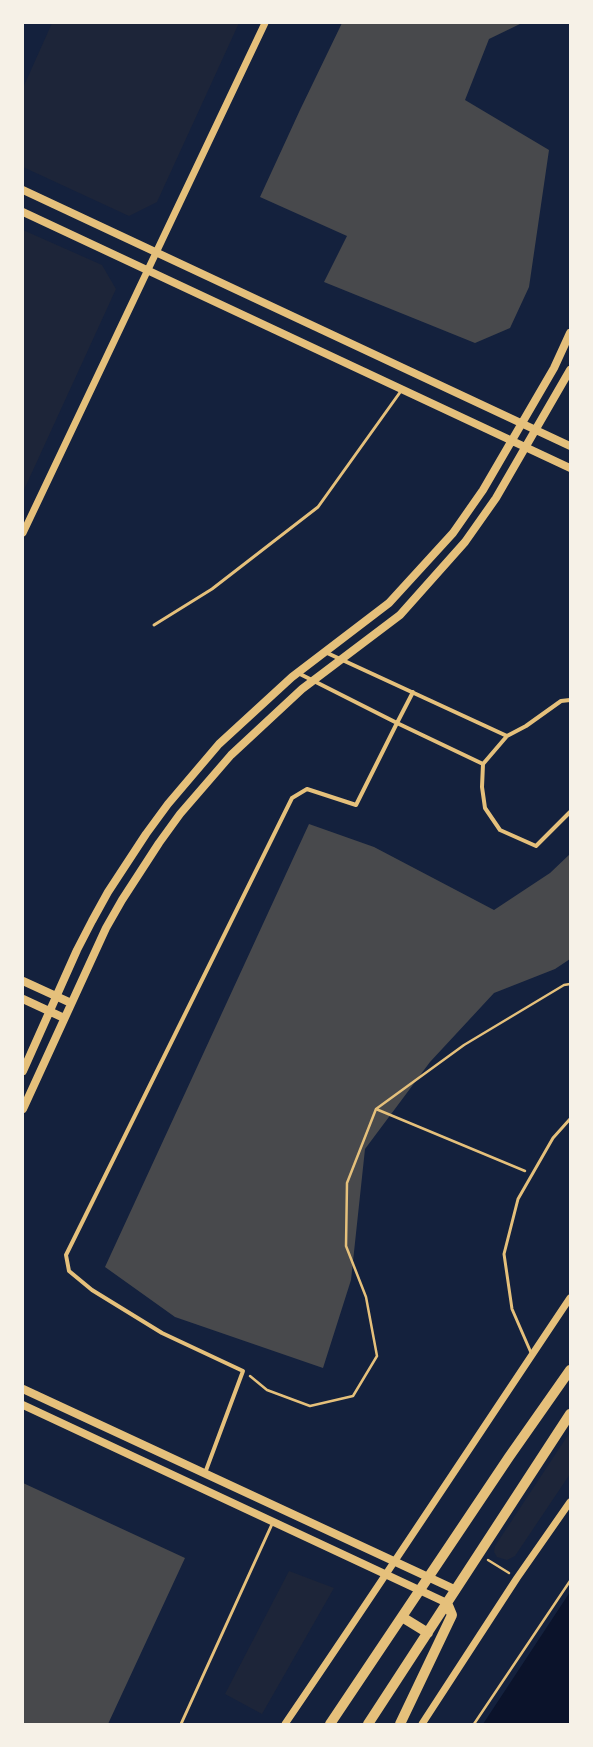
<!DOCTYPE html>
<html>
<head>
<meta charset="utf-8">
<style>
  body { margin:0 }
  #map { position:relative; width:593px; height:1747px; overflow:hidden; background:#14213d; font-family:"Noto Sans",sans-serif }
  canvas { display:block }
  .frame { position:absolute; inset:0; border:24px solid #f6f1e7; pointer-events:none }
</style>
</head>
<body>
<div id="map">
<canvas width="593" height="1747"></canvas>
<div class="frame"></div>
</div>
<script>
const g = document.querySelector('canvas').getContext('2d');
g.lineJoin = 'round';
function fill(path, color) { g.fillStyle = color; g.fill(path, 'evenodd'); }
function strokePath(path, color, width, dash) { g.strokeStyle = color; g.lineWidth = width; g.lineCap = dash ? 'butt' : 'round'; g.setLineDash(dash || []); g.stroke(path); }
const green = new Path2D(`
  M 52,23 L 239,23 L 157,202 L 129,216 L 23,167 L 23,88 Z
  M 23,230 L 102,265 L 116,289 L 23,492 Z
  M 570,1432 L 570,1474 L 515,1556 L 507,1560 L 497,1557 L 494,1552 L 495,1546 Z
  M 289,1571 L 334,1588 L 262,1714 L 225,1694 Z`);
const water = new Path2D(`
  M 570,1592 L 570,1724 L 483,1724 Z`);
const building = new Path2D(`
  M 342,23 L 522,23 L 489,39 L 465,100 L 549,150 L 529,287 L 510,328 L 475,343 L 324,282 L 347,236 L 260,197 L 300,110 Z
  M 309,824 L 374,847 L 494,910 L 550,873 L 570,854 L 570,959 L 555,969 L 494,993 L 430,1062 L 365,1149 L 351,1280 L 323,1368 L 175,1317 L 105,1267 Z
  M 23,1483 L 185,1558 L 108,1724 L 23,1724 Z`);
const path = new Path2D(`
  M 376,1109 L 525,1171
  M 250,1376 L 267,1390 L 310,1406 L 353,1396 L 377,1356 L 366,1297 L 346,1246 L 347,1183 L 376,1109 L 464,1045 L 564,985 L 570,984
  M 488,1560 L 509,1573
  M 474,1724 L 570,1581`);
const service = new Path2D(`
  M 154,625 L 212,589 L 318,507 L 401,391
  M 532,1355 L 512,1309 L 504,1254 L 518,1199 L 553,1138 L 570,1119
  M 181,1724 L 273,1522`);
const minor = new Path2D(`
  M 325,652 L 507,736
  M 298,673 L 397,723 L 413,692
  M 570,700 L 561,701 L 526,726 L 507,736 L 483,764 L 482,787 L 485,808 L 500,830 L 536,846 L 570,812
  M 205,1473 L 243,1371 L 162,1333 L 92,1290 L 69,1271 L 66,1255 L 292,798 L 307,789 L 356,805 L 397,723 L 483,764`);
const tertiary = new Path2D(`
  M 23,533 L 265,23
  M 285,1724 C 381,1583 475,1440 570,1298
  M 422,1724 L 517,1578 L 570,1502`);
const secondary = new Path2D(`
  M 23,190 L 570,446
  M 23,212 L 570,468
  M 23,981 L 71,1003
  M 23,999 L 64,1018
  M 23,1071 L 77,950 L 92,921 L 108,892 L 146,834 L 168,804 L 219,744 L 292,677 L 389,603 L 453,533 L 483,490 L 554,368 L 570,333
  M 23,1109 L 106,928 L 122,900 L 159,843 L 180,814 L 231,755 L 302,689 L 400,615 L 465,542 L 496,498 L 570,370
  M 23,1389 L 456,1590
  M 23,1405 L 447,1603`);
const primary = new Path2D(`
  M 402,1617 L 428,1633
  M 330,1724 L 509,1457 L 570,1370
  M 368,1724 L 570,1414
  M 400,1724 L 452,1615 L 447,1603`);
fill(green, '#1d2539');
fill(water, '#0b132b');
fill(building, '#48494c');
strokePath(path, '#e5c07b', 2.5);
strokePath(service, '#e5c07b', 3);
strokePath(minor, '#e5c07b', 4);
strokePath(tertiary, '#e5c07b', 7);
strokePath(secondary, '#e5c07b', 8);
strokePath(primary, '#e5c07b', 10);
</script>
</body>
</html>
